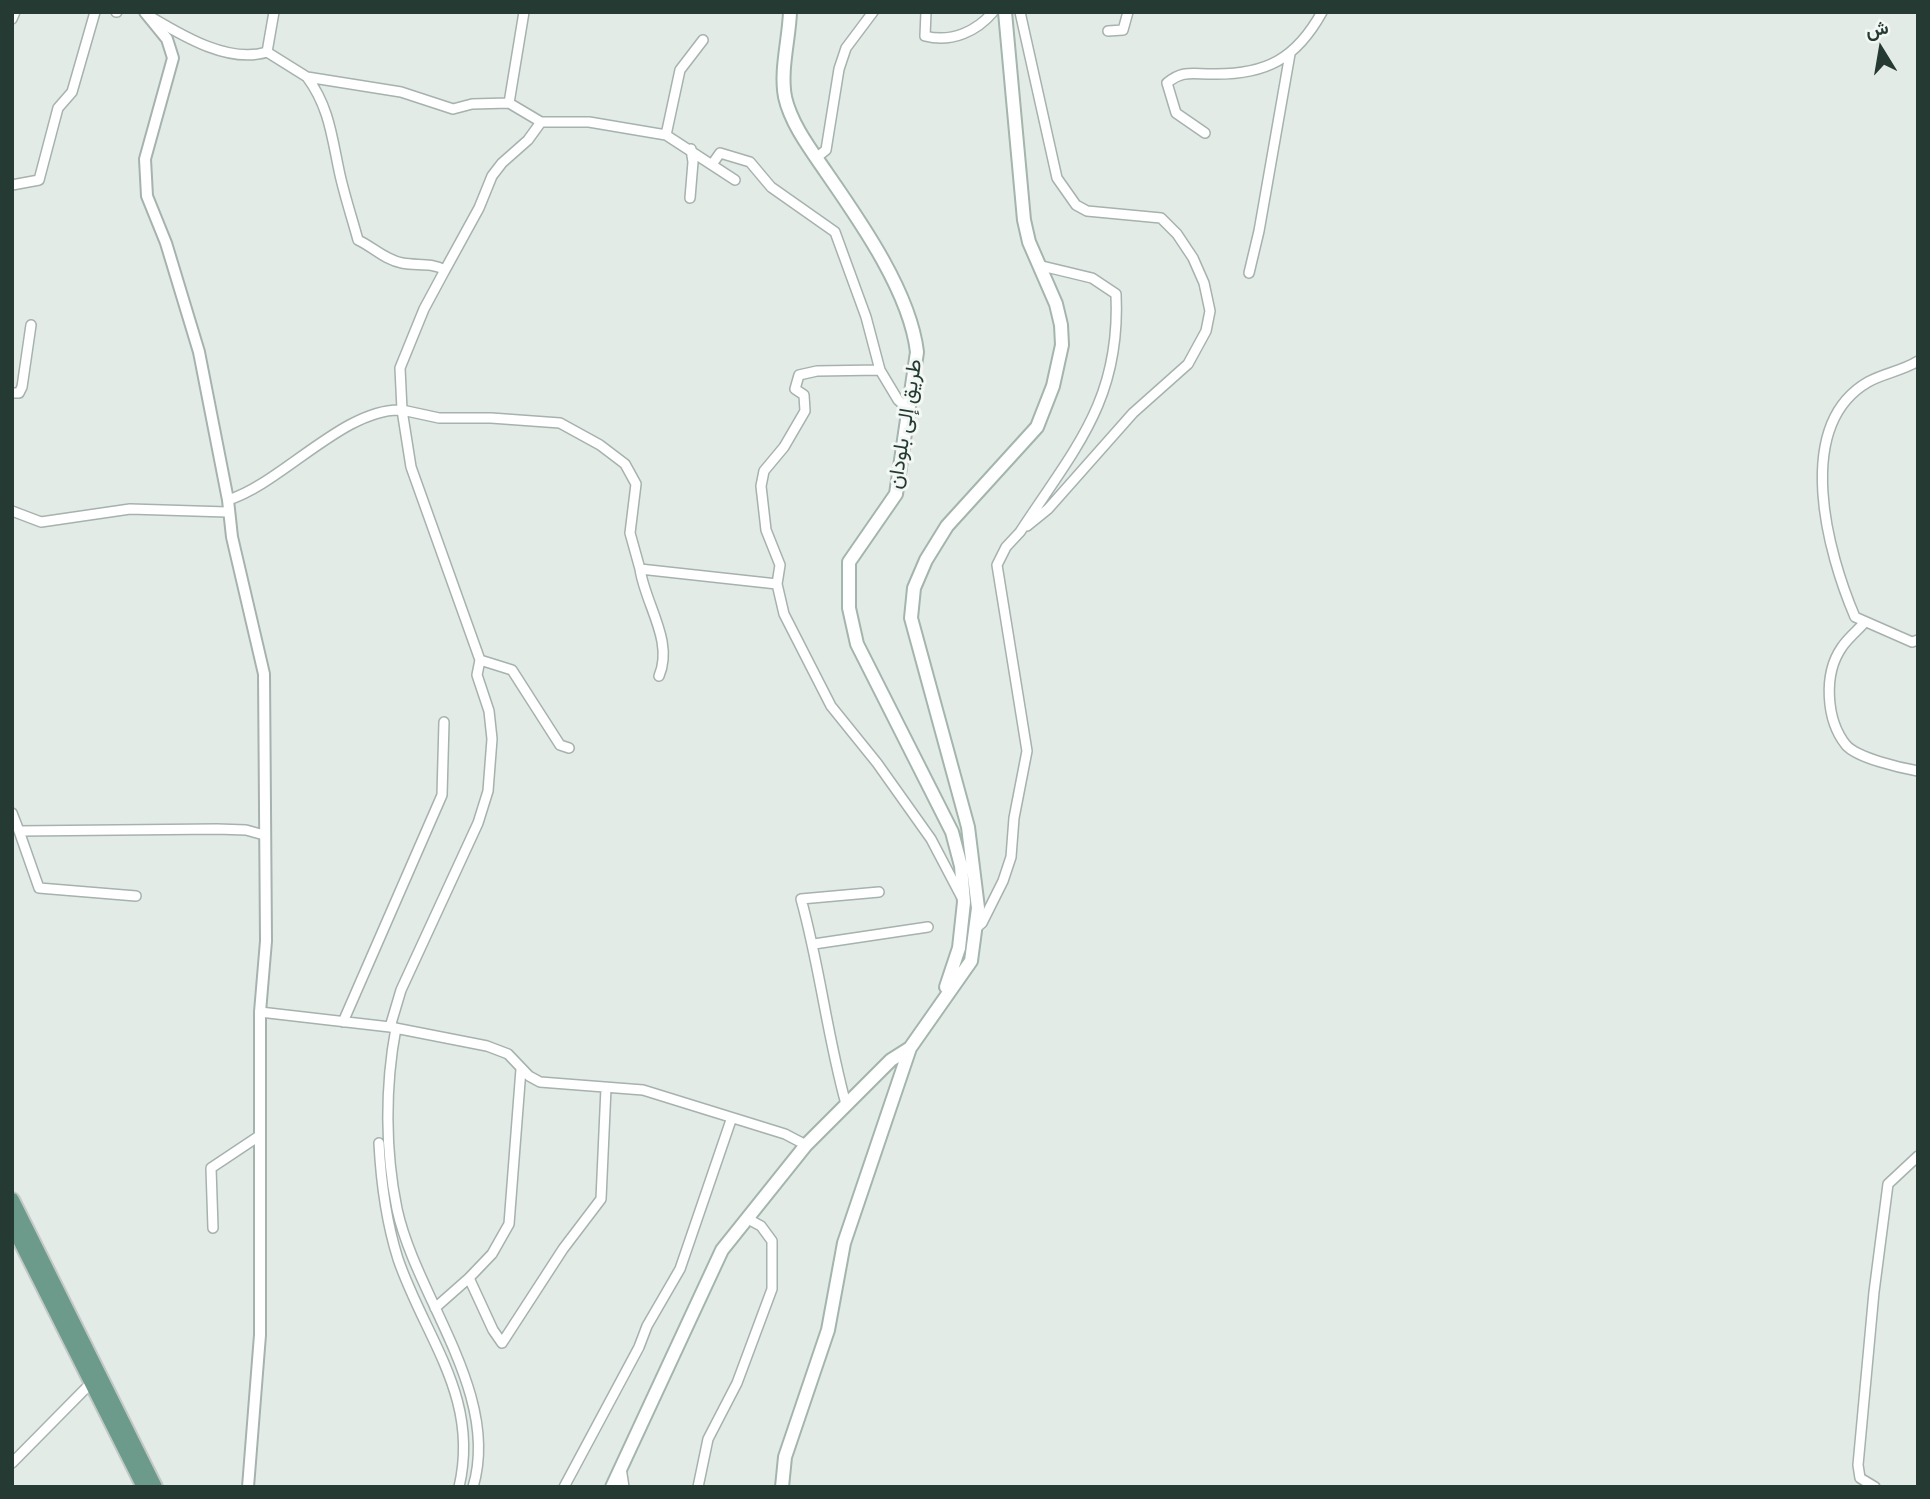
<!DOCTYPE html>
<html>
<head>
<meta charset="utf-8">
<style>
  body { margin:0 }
  #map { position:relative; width:1930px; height:1499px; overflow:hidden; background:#e3ebe7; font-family:Raleway,Vazirmatn,sans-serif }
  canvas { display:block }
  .frame { position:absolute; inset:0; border:14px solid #253a33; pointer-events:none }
  .north { position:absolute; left:1846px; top:14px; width:70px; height:70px; -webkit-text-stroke:5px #f3f8f5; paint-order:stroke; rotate:349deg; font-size:19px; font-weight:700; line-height:28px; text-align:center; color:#253a33 }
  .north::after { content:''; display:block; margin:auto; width:24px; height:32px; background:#253a33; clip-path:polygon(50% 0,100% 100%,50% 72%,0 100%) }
</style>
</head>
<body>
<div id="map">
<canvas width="1930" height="1499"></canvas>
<div class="frame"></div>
<div class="north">ش</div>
</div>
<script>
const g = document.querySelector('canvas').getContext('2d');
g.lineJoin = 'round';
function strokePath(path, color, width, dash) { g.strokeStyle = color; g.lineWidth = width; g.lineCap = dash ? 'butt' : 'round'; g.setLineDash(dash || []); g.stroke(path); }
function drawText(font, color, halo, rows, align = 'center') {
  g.font = font + ' Raleway,Vazirmatn,sans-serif'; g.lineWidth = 6; g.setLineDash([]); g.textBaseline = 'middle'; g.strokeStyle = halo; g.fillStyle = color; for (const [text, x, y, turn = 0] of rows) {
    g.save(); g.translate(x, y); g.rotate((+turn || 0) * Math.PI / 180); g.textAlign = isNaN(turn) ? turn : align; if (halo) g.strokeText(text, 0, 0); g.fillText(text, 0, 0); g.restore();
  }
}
const minor = new Path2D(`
  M 116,12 L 117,12
  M 274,12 L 267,52 L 307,77 L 401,92 L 453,109 L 472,104 L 509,103 L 524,12
  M 926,12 L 925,36 C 952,43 977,31 993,12
  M 1020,12 L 1057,178 L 1076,205 L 1087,211 L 1161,218 L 1177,234 L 1193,258 L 1204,283 L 1210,311 L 1206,331 L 1188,364 L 1133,413 L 1048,509 L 1027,526
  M 151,17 C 183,36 229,64 267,52
  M 12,19 L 15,12
  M 1108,31 L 1123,30 L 1128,12
  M 307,77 C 330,108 332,139 340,175 C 345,197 352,218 358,240 C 373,247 385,260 402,263 C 417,266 430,262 445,270 L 479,208 L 492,176 L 502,163 L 528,140 L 541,122 L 509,103
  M 541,122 L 589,122 L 666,135 L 680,70 L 703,40
  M 1205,133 L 1176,113 L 1167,83 C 1183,70 1192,74 1212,74 C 1266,75 1296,59 1322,12
  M 666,135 L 735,180
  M 816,158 L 826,150 L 839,69 L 846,48 L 873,12
  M 713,163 L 720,153 L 750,162 L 771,187 L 835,232 L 866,317 L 880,370 L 898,400 L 908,409
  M 12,185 L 39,180 L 58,108 L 72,92 L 95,12
  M 690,198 L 693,162 L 691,149
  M 445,270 L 424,309 L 400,368 L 402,410 L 439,418 L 491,418 L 560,423 L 600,445 L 625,464 L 636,484 L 630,533 L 640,569 L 777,584
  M 1249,273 L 1259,231 L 1290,54
  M 1918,361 C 1902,371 1884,373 1868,382 C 1792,426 1828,554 1855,617 L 1912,642 L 1918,640
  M 880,370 L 817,371 L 799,375 L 795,389 L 804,395 L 805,411 L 784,447 L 764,471 L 761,486 L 766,530 L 780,565 L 777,584 L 784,614 L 831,706 L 877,763 L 931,839 L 961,896
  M 12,393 L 19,393 L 22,387 L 31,325
  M 228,500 C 281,484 345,407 402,410 L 411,467 L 480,660 L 512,670 L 560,745 L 569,748
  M 12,511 L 41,522 L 130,509 L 227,512
  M 640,569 C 645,604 674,641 659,676
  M 1864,623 C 1857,631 1848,638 1842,647 C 1823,674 1826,720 1846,745 C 1857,758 1901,768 1918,771
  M 12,813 L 19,831 L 217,829 L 246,830 L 264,835
  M 19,831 L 39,888 L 136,896
  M 976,928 L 982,923 L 1003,881 L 1011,857 L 1014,818 L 1027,751 L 997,565 L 1006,547 L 1020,532 C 1075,448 1121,400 1116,294 L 1092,278 L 1038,265
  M 814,944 L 928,927
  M 260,1012 L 390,1027 L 487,1046 L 508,1054 L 529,1076 L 540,1082 L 643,1090 L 785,1134 L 806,1145
  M 343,1022 L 442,795 L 444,722
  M 390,1027 L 401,990 L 478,823 L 488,791 L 492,739 L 489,711 L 477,675 L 480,660
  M 396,1028 C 385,1086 385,1151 397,1209 C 416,1297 501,1394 473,1487
  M 521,1069 L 509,1224 L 492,1254 L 469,1278 L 493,1330 L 502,1343 L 563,1249 L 601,1199 L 606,1088
  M 846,1104 C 827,1036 820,967 801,899 L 879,892
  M 379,1143 C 381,1182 386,1221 398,1259 C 425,1338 480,1397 459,1487
  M 213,1228 L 211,1168 L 259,1136
  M 435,1308 L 469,1278
  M 12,1463 L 92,1382
  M 621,1468 L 624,1487
  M 564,1487 L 639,1347 L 647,1326 L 680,1269 L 731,1120
  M 698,1487 L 708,1439 L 737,1383 L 772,1289 L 772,1241 L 761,1226 L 748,1219
  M 1875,1487 L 1860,1478 L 1858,1465 L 1874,1292 L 1888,1184 L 1918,1156`);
const tertiary = new Path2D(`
  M 145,12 L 167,39 L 173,58 L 145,159 L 147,196 L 166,243 L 199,352 L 228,500 L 232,537 L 264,674 L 266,941 L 260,1012 L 260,1335 L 248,1487`);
const secondary = new Path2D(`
  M 790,12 C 789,40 780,70 785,97 C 791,124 811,150 826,172 C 860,221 910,292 917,352 L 896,494 L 849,562 L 849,608 L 857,644 L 952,832 L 961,866 L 964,902 L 959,948 L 946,987
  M 612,1487 L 722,1250 L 806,1145 L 891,1060 L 910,1048
  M 782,1487 L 785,1457 L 828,1330 L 844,1243 L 910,1048 L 971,961 L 978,908 L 968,827 L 911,618 L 914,588 L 926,560 L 947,526 L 1037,427 L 1053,386 L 1062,345 L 1061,325 L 1056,304 L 1029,242 L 1024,220 L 1005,12`);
const primary = new Path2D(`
  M 12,1200 L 155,1487
  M 12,1224 L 144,1487`);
const streetNames = [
  ["طريق إلى بلودان",905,424,-81]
];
strokePath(minor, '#a6b2ad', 12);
strokePath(tertiary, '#a6b2ad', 14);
strokePath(secondary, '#a3b5ad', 16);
strokePath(primary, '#c2c8c6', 18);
strokePath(minor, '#fff', 9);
strokePath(tertiary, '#fff', 10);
strokePath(secondary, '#fff', 12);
strokePath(primary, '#6c9b8c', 14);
drawText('21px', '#253a33', '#f3f8f5', streetNames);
</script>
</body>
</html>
